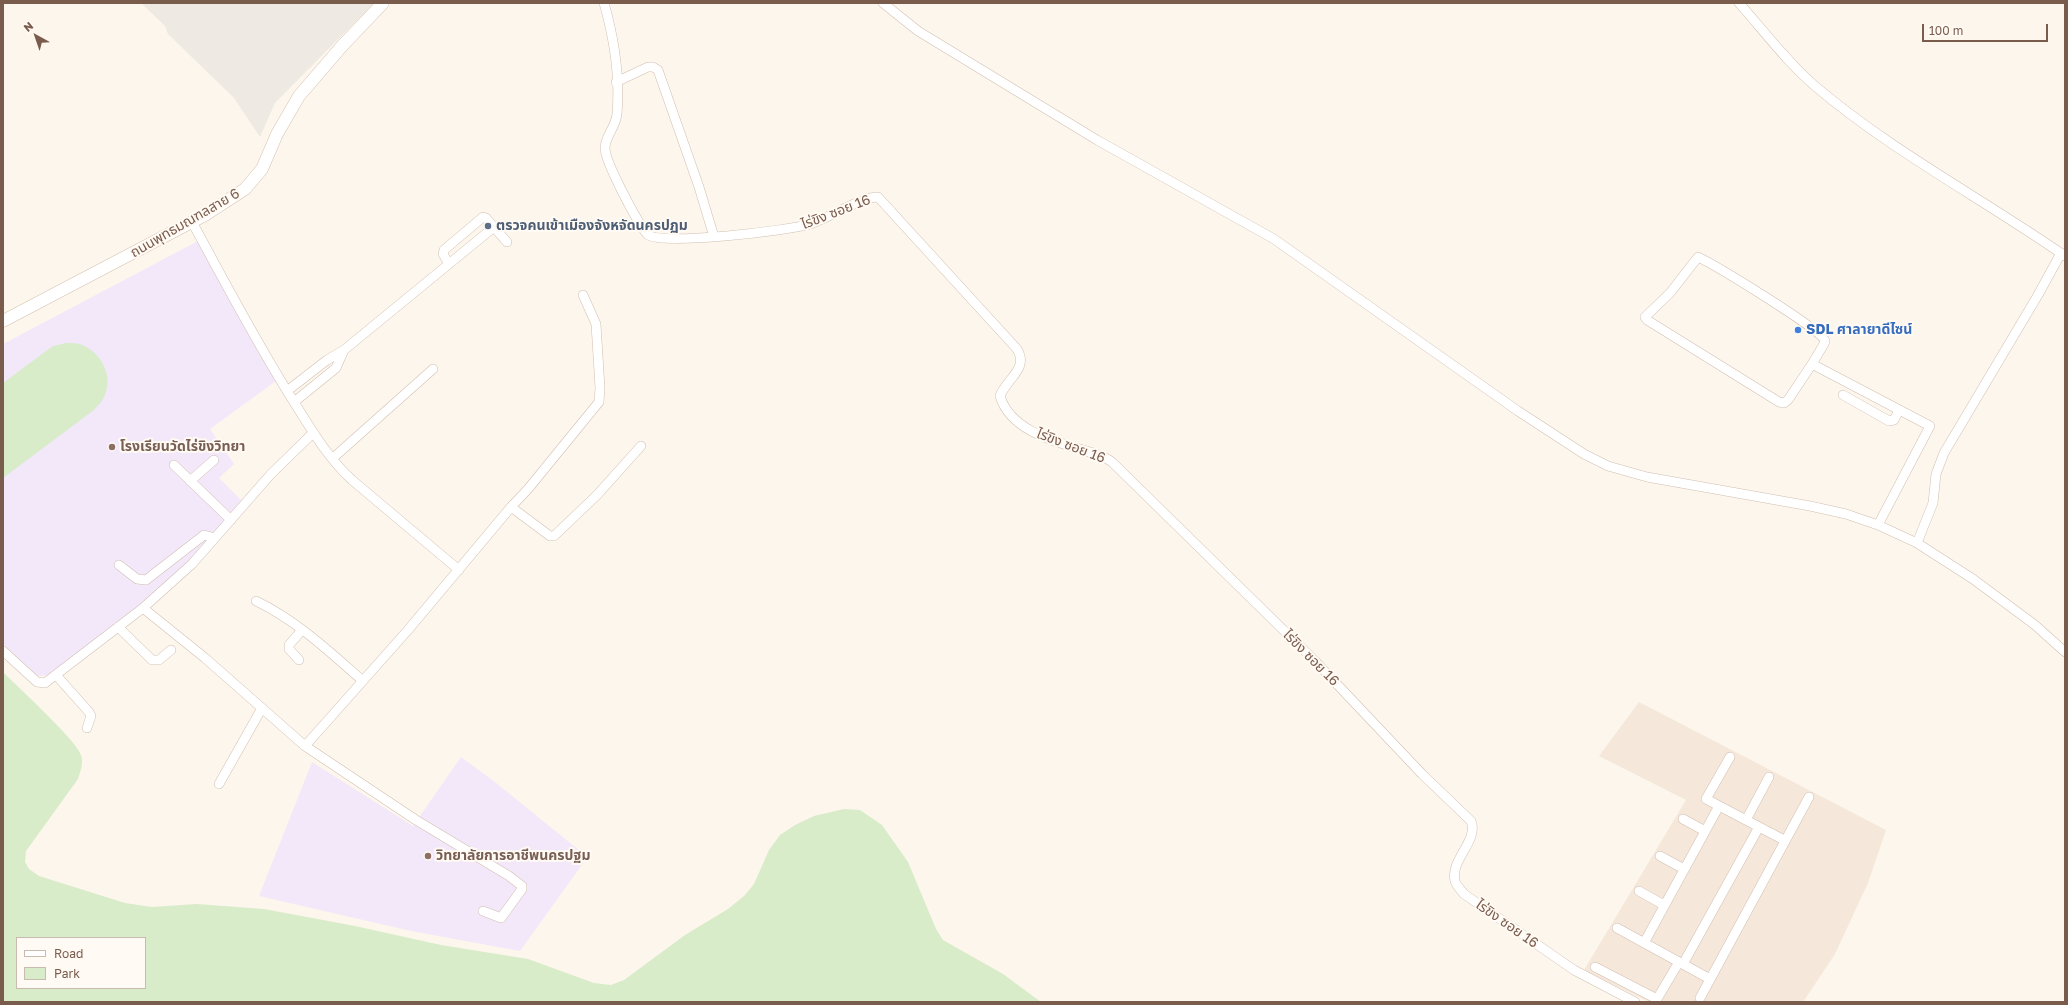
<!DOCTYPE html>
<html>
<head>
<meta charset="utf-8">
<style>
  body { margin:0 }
  #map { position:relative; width:2068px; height:1005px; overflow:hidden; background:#fdf6ec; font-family:"Golos Text",sans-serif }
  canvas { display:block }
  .frame { position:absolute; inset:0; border:4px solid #7a5c4d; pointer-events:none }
  .legend { position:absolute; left:16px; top:937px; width:130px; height:52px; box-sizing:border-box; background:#fffaf3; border:1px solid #cabbb1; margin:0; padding:5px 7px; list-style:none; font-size:12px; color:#7a5c4d }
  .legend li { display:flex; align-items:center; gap:8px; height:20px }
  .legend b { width:20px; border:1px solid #cabbb1 }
  .north { position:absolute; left:16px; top:16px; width:40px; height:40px; -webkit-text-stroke:3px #fffaf3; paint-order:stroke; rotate:320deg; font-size:11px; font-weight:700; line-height:16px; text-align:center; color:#7a5c4d }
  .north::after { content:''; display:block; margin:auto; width:14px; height:18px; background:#7a5c4d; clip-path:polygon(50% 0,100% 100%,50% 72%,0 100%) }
  .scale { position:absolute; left:1922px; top:24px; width:126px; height:18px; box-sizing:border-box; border:2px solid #7a5c4d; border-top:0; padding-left:5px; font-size:12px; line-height:14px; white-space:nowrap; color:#7a5c4d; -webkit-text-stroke:3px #fffaf3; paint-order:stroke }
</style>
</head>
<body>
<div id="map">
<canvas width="2068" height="1005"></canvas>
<div class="frame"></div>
<ul class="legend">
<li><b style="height:5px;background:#fff"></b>Road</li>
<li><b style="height:11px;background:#d8ecc9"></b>Park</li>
</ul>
<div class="north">N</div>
<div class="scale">100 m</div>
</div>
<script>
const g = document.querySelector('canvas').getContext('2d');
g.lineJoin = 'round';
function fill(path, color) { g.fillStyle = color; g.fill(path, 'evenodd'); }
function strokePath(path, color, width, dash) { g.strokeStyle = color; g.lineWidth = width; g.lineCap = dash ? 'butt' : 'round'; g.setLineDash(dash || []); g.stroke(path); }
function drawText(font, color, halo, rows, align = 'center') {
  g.font = font + ' "Golos Text","Noto Sans Thai",sans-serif'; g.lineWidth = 4; g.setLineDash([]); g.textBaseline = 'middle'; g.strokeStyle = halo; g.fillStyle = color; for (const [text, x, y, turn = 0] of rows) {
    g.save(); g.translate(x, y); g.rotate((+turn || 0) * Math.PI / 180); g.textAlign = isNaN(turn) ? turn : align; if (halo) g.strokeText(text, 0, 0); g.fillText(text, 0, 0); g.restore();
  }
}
const residential = new Path2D(`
  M 1639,702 L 1886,830 L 1868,883 L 1835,954 L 1803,1002 L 1649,1002 L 1584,970 L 1686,800 L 1599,756 Z`);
const industrial = new Path2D(`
  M 141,3 L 374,3 L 275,103 L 260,137 L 234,98 L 168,34 L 165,26 Z`);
const education = new Path2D(`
  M 198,241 L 276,381 L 210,429 L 234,464 L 219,478 L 242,501 L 180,572 L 52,675 L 37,676 L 3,644 L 3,344 Z
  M 461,757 L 495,782 L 580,851 L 584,862 L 520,951 L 411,931 L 259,896 L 312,762 L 413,826 Z`);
const green = new Path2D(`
  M 66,343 C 71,343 77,343 82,345 C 102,353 114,377 104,397 C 102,402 97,406 94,410 L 3,478 L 3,383 L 46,351 L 53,346 Z
  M 3,672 C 17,686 77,741 81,755 C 84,763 80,772 78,779 L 26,851 L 25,862 L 29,869 L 39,876 L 125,903 L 152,907 L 197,904 L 264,909 L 355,926 L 441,945 L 528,959 L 594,983 L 611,985 L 624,980 L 685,935 L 728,909 L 744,896 L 754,884 L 769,850 L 780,835 L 795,825 L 814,816 L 844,809 L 860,810 L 882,825 L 908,862 L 936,929 L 943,940 L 1003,974 L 1041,1002 L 3,1002 ZM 17,938 L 145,938 L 145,988 L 17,988 Z`);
const street = new Path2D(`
  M 604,3 C 614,38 620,78 617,114 C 616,127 605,136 605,148 C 605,162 638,224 648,235 C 666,245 787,231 810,224 C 827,219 863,196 878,197 L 1017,349 C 1029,369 1007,378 1000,396 C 1010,430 1053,441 1083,450 C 1093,453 1103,455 1112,462 L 1315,661 L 1422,774 L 1471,821 C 1479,841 1450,859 1455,881 C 1456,885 1461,890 1464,894 L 1574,970 L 1635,1002
  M 883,3 L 918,31 L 1097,140 L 1274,239 L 1518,411 L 1584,454 L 1608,466 L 1647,477 L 1810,506 L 1846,514 L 1878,525 L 1917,543 L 1973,579 L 2035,625 L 2065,652
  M 1739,3 C 1764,31 1787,62 1815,86 C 1890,150 1983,199 2065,256
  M 616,82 L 648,67 L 653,67 L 658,70 L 699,187 L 714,237
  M 192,222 C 225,282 257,344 294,402 C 311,429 328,458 352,480 L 459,570
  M 449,264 L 443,254 L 444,250 L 483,217 L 486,218 L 507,242
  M 1812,364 L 1824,344 L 1825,341 C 1821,329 1715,265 1698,257 L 1670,293 L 1645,317 L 1647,320 L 1779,402 L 1784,403 L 1788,400 L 1812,364 L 1930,426 L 1878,525
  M 287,391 L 327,360 L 344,350 L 494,227
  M 1843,395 L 1889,421 L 1894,420 L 1899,410
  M 294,402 L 336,368 L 344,350
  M 333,458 L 433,369
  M 174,465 L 231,520
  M 190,481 L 214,460
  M 511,507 L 528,489 L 599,402 L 600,388 L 596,324 L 583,295
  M 1917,543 L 1933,503 L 1936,474 L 1944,453 L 2038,295 L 2061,253
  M 119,565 L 137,579 L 146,580 L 204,535 L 215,538
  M 256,601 C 296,620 330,652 363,681
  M 143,608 L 205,658 L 305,746 L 416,820 L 509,876 L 522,886 L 522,889 L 501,918 L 483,911
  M 118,627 L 152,660 L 159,660 L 171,650
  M 3,651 L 37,682 L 45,683 L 143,608 L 192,564 L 271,474 L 313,433
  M 299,660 L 289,649 L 289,645 L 302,630
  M 56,675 L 89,712 L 91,716 L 87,728
  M 305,746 L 408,630 L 511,507 L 550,536 L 554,536 L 597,495 L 641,446
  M 1730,757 L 1706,799 L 1784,840
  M 219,784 L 262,708
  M 1683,819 L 1705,831
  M 1746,820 L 1769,777
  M 1660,856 L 1684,869
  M 1639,891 L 1664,905
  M 1617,928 L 1710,979
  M 1644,943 L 1719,806
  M 1683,964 L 1759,827
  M 1595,967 L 1657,999 L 1679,962
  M 1700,998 L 1809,797`);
const secondary = new Path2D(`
  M 3,321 L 205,215 L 245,189 L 262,169 L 277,134 L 299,96 L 342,46 L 383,3`);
const markers = [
  [488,226,4,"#5c6f8a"],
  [1798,330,4,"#3f7fe0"],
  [112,447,4,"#8d6e63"],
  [428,856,4,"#8d6e63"]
];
const streetNames = [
  ["ไร่ขิง ซอย 16",836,212,-21],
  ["ถนนพุทธมณฑลสาย 6",185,223,-30],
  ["ไร่ขิง ซอย 16",1071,446,21],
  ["ไร่ขิง ซอย 16",1311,658,45],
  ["ไร่ขิง ซอย 16",1507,924,35]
];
const serviceNames = [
  ["ตรวจคนเข้าเมืองจังหจัดนครปฏม",496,226]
];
const shopNames = [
  ["SDL ศาลายาดีไซน์",1806,330]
];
const educationNames = [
  ["โรงเรียนวัดไร่ขิงวิทยา",120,447],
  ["วิทยาลัยการอาชีพนครปฐม",436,856]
];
fill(residential, '#f5e8da');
fill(industrial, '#efe9e4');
fill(education, '#f3e8fa');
fill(green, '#d8ecc9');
strokePath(street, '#d1beb0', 10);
strokePath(secondary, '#d6c0b0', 13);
strokePath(street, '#fff', 9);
strokePath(secondary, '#fff', 12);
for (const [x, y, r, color] of markers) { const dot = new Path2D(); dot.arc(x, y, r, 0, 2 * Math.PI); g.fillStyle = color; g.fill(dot); strokePath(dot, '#fffaf3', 1.5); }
drawText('14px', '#7a5c4d', '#fffaf3', streetNames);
drawText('bold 14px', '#4e5e75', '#fffaf3', serviceNames, 'left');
drawText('bold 14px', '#366cbe', '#fffaf3', shopNames, 'left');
drawText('bold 14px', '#785e54', '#fffaf3', educationNames, 'left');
</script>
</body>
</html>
